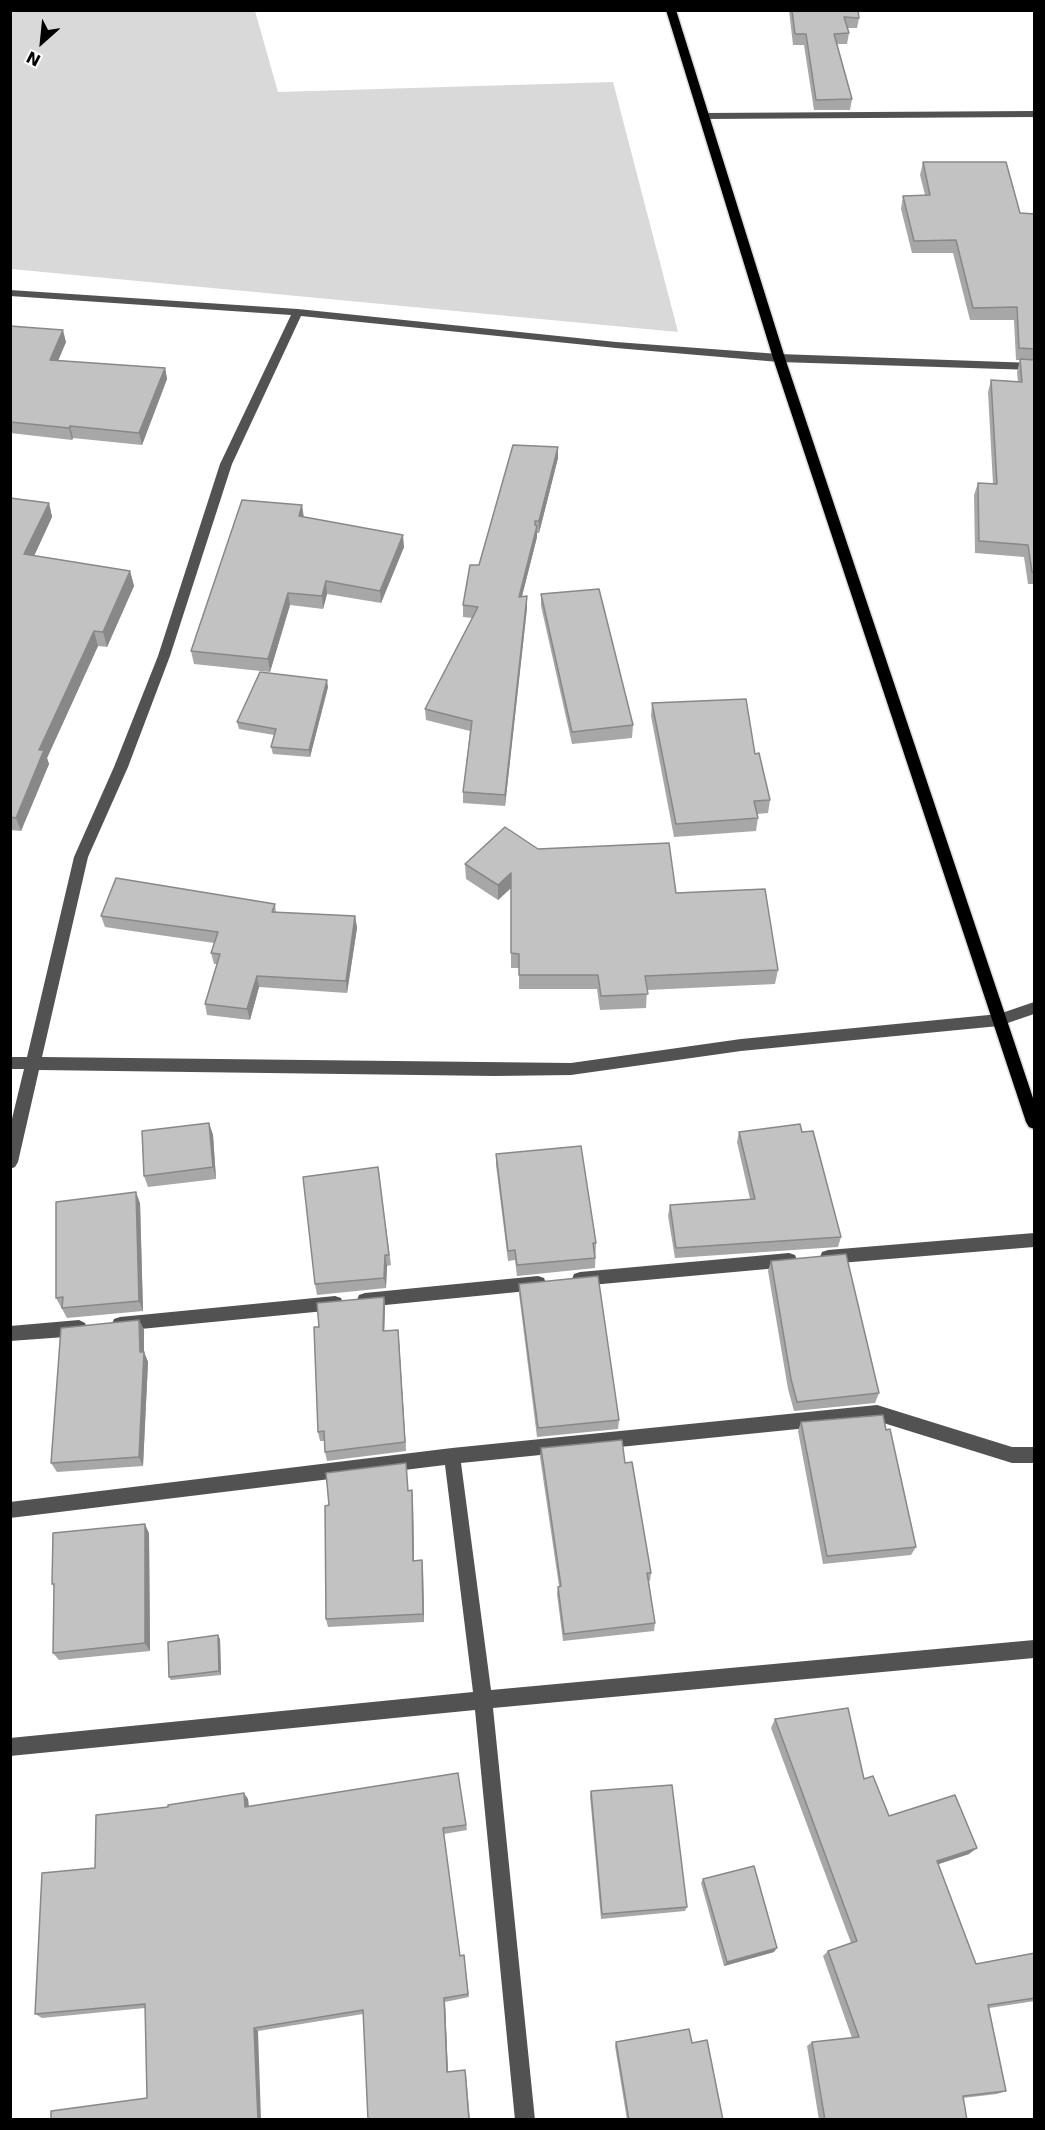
<!DOCTYPE html>
<html>
<head>
<meta charset="utf-8">
<style>
  body { margin:0 }
  #map { position:relative; width:1045px; height:2130px; overflow:hidden; background:#fff; font-family:"DejaVu Sans",sans-serif }
  canvas { display:block }
  .frame { position:absolute; inset:0; border:12px solid #000; pointer-events:none }
  .north { position:absolute; left:12px; top:12px; width:60px; height:60px; -webkit-text-stroke:4px #fff; paint-order:stroke; rotate:207deg; font-size:16px; font-weight:700; line-height:24px; text-align:center; color:#000 }
  .north::after { content:''; display:block; margin:auto; width:21px; height:27px; background:#000; clip-path:polygon(50% 0,100% 100%,50% 72%,0 100%) }
</style>
</head>
<body>
<div id="map">
<canvas width="1045" height="2130"></canvas>
<div class="frame"></div>
<div class="north">N</div>
</div>
<script>
const g = document.querySelector('canvas').getContext('2d');
g.lineJoin = 'round';
function fill(path, color) { g.fillStyle = color; g.fill(path, 'evenodd'); }
function strokePath(path, color, width, dash) { g.strokeStyle = color; g.lineWidth = width; g.lineCap = dash ? 'butt' : 'round'; g.setLineDash(dash || []); g.stroke(path); }
const green = new Path2D(`
  M 10,11 L 255,11 L 278,92 L 613,82 L 678,332 L 11,269 Z`);
const minor = new Path2D(`
  M 1034,111 L 1034,117 L 704,119 L 699,116 L 704,113 Z
  M 10,290 L 298,309 L 616,342 L 779,354 L 1034,363 L 1034,370 L 779,362 L 616,348 L 301,316 L 232,464 L 170,656 L 128,767 L 88,857 L 42,1057 L 571,1063 L 741,1039 L 999,1014 L 1034,1002 L 1034,1014 L 999,1026 L 741,1051 L 571,1075 L 495,1076 L 39,1070 L 18,1162 L 15,1167 L 10,1169 L 10,1127 L 24,1069 L 10,1069 L 10,1057 L 27,1057 L 74,857 L 114,767 L 158,656 L 220,464 L 291,315 L 10,296 Z
  M 1034,1233 L 1034,1247 L 828,1264 L 822,1262 L 820,1257 L 822,1252 L 828,1250 Z
  M 789,1253 L 795,1255 L 797,1260 L 795,1265 L 789,1267 L 580,1286 L 574,1284 L 572,1279 L 574,1274 L 580,1272 Z
  M 538,1276 L 544,1278 L 546,1283 L 544,1288 L 538,1290 L 365,1307 L 359,1305 L 357,1300 L 359,1295 L 365,1293 Z
  M 335,1296 L 341,1298 L 343,1303 L 341,1308 L 335,1310 L 120,1331 L 114,1329 L 112,1324 L 114,1319 L 120,1317 Z
  M 79,1320 L 85,1323 L 87,1328 L 85,1333 L 79,1336 L 10,1341 L 10,1326 Z
  M 877,1405 L 1012,1447 L 1034,1447 L 1034,1463 L 1012,1463 L 877,1421 L 461,1463 L 491,1690 L 1034,1640 L 1034,1658 L 493,1708 L 535,2120 L 515,2120 L 475,1710 L 10,1756 L 10,1738 L 473,1692 L 445,1465 L 10,1518 L 10,1502 L 452,1448 Z`);
const major = new Path2D(`
  M 666,10 L 676,10 L 785,358 L 1034,1101 L 1034,1129 L 1029,1127 L 1026,1122 L 773,358 Z`);
const wall = new Path2D(`
  M 789,10 L 858,10 L 859,18 L 857,28 L 847,28 L 849,33 L 847,44 L 837,44 L 852,99 L 850,110 L 814,110 L 804,45 L 793,45 Z
  M 923,162 L 1020,213 L 1035,214 L 1035,584 L 1028,584 L 1024,557 L 975,553 L 974,495 L 978,483 L 993,484 L 988,392 L 991,380 L 1018,382 L 1017,372 L 1020,360 L 1016,360 L 1014,320 L 970,320 L 953,253 L 912,253 L 901,209 L 903,196 L 925,195 L 920,175 Z
  M 10,326 L 66,342 L 58,361 L 165,368 L 167,379 L 142,445 L 73,438 L 72,440 L 10,433 Z
  M 558,447 L 558,458 L 539,533 L 537,533 L 537,537 L 522,596 L 527,596 L 527,608 L 505,806 L 463,803 L 463,792 L 470,731 L 426,720 L 425,709 L 472,618 L 463,617 L 463,605 L 479,565 Z
  M 10,498 L 49,503 L 52,517 L 34,556 L 130,571 L 134,586 L 107,647 L 98,646 L 47,758 L 49,764 L 21,831 L 10,830 Z
  M 302,505 L 303,517 L 404,547 L 381,603 L 327,594 L 323,609 L 290,605 L 270,672 L 194,664 L 191,651 Z
  M 541,594 L 633,725 L 632,738 L 572,744 L 541,606 Z
  M 328,687 L 310,757 L 273,754 L 271,747 L 274,735 L 239,729 L 237,722 Z
  M 652,703 L 755,754 L 770,800 L 768,813 L 757,814 L 758,818 L 756,831 L 674,837 L 651,716 Z
  M 538,849 L 676,893 L 778,970 L 775,984 L 647,990 L 646,1008 L 600,1010 L 597,989 L 519,989 L 519,968 L 511,968 L 511,888 L 498,900 L 466,879 L 465,864 Z
  M 275,904 L 276,912 L 355,916 L 357,928 L 347,993 L 259,987 L 250,1020 L 207,1015 L 205,1004 L 217,964 L 214,964 L 211,953 L 214,943 L 105,927 L 101,916 Z
  M 209,1123 L 213,1135 L 216,1179 L 148,1187 L 144,1176 Z
  M 739,1132 L 802,1132 L 841,1237 L 838,1247 L 675,1258 L 668,1216 L 670,1205 L 750,1199 L 737,1142 Z
  M 496,1154 L 596,1243 L 595,1268 L 517,1276 L 515,1260 L 508,1261 L 496,1165 Z
  M 378,1167 L 391,1265 L 387,1266 L 386,1288 L 317,1295 L 315,1284 Z
  M 140,1203 L 143,1311 L 67,1318 L 56,1298 Z
  M 771,1261 L 879,1393 L 875,1403 L 794,1411 L 788,1389 L 768,1271 Z
  M 519,1284 L 619,1420 L 618,1429 L 537,1437 L 519,1294 Z
  M 384,1297 L 385,1307 L 384,1331 L 399,1341 L 406,1451 L 327,1461 L 325,1452 L 324,1441 L 320,1441 L 318,1432 L 319,1327 Z
  M 139,1320 L 144,1330 L 144,1352 L 148,1362 L 143,1466 L 57,1472 L 51,1463 Z
  M 801,1422 L 886,1430 L 916,1547 L 911,1555 L 823,1564 L 798,1431 Z
  M 541,1448 L 625,1463 L 651,1573 L 650,1581 L 649,1581 L 655,1623 L 654,1631 L 563,1641 L 557,1594 L 558,1587 L 559,1586 L 540,1457 Z
  M 406,1463 L 408,1491 L 413,1499 L 414,1561 L 423,1568 L 424,1622 L 328,1627 L 326,1619 Z
  M 149,1533 L 150,1651 L 59,1660 L 53,1653 L 54,1587 L 52,1584 Z
  M 220,1639 L 221,1675 L 171,1680 L 169,1677 Z
  M 775,1719 L 864,1779 L 889,1816 L 969,1854 L 938,1864 L 976,1964 L 1035,1953 L 1035,2001 L 989,2008 L 1006,2091 L 997,2094 L 963,2098 L 967,2120 L 819,2120 L 807,2046 L 812,2042 L 852,2038 L 823,1956 L 828,1951 L 851,1943 L 771,1728 Z
  M 458,1773 L 467,1830 L 444,1834 L 460,1956 L 464,1955 L 469,1997 L 445,2002 L 448,2072 L 466,2073 L 470,2120 L 363,2014 L 258,2031 L 147,2098 L 145,2008 L 42,2018 L 35,2014 L 95,1868 L 248,1799 L 249,1807 Z
  M 591,1791 L 687,1907 L 685,1911 L 601,1919 L 590,1796 Z
  M 703,1879 L 774,1952 L 724,1966 L 701,1883 Z
  M 616,2042 L 692,2043 L 723,2120 L 627,2120 L 615,2046 Z`);
const shadedWall = new Path2D(`
  M 63,330 L 66,342 L 53,372 L 50,360 Z
  M 165,368 L 167,379 L 142,445 L 139,433 Z
  M 70,426 L 73,438 L 72,440 L 69,428 Z
  M 558,447 L 558,458 L 539,533 L 539,521 Z
  M 49,503 L 52,517 L 28,569 L 24,554 Z
  M 302,505 L 304,518 L 299,516 Z
  M 537,526 L 537,537 L 519,608 L 519,597 Z
  M 403,535 L 404,547 L 381,603 L 380,591 Z
  M 130,571 L 134,586 L 107,647 L 103,632 Z
  M 326,581 L 327,594 L 323,609 L 322,596 Z
  M 288,593 L 290,605 L 270,672 L 268,659 Z
  M 527,596 L 527,608 L 505,806 L 505,795 Z
  M 94,631 L 98,646 L 47,758 L 49,764 L 21,831 L 16,818 L 39,750 Z
  M 327,680 L 328,687 L 310,757 L 309,750 Z
  M 511,873 L 511,888 L 498,900 L 498,885 Z
  M 355,916 L 357,928 L 347,993 L 346,981 Z
  M 257,976 L 259,987 L 250,1020 L 247,1009 Z
  M 209,1123 L 213,1135 L 216,1179 L 213,1167 Z
  M 136,1192 L 140,1203 L 143,1311 L 139,1301 Z
  M 385,1255 L 387,1266 L 386,1288 L 384,1278 Z
  M 384,1297 L 385,1307 L 384,1341 L 383,1331 Z
  M 139,1320 L 144,1330 L 144,1352 L 148,1362 L 143,1466 L 139,1457 L 140,1352 Z
  M 398,1330 L 399,1341 L 406,1451 L 405,1442 Z
  M 412,1490 L 413,1499 L 414,1569 L 413,1561 Z
  M 145,1524 L 149,1533 L 150,1651 L 145,1643 Z
  M 422,1560 L 423,1568 L 424,1622 L 423,1614 Z
  M 218,1635 L 220,1639 L 221,1675 L 219,1671 Z
  M 244,1793 L 248,1799 L 249,1813 L 245,1807 Z
  M 977,1848 L 969,1854 L 930,1867 L 937,1861 Z
  M 777,1948 L 774,1952 L 724,1966 L 727,1962 Z
  M 444,1998 L 445,2002 L 448,2074 L 447,2072 Z
  M 254,2028 L 258,2031 L 261,2120 L 258,2120 Z`);
const building = new Path2D(`
  M 792,10 L 858,10 L 859,18 L 844,17 L 849,33 L 834,34 L 852,99 L 816,100 L 806,34 L 795,34 Z
  M 923,162 L 1006,162 L 1020,213 L 1035,214 L 1035,349 L 1019,348 L 1017,307 L 973,308 L 956,240 L 914,241 L 903,196 L 930,195 Z
  M 10,326 L 63,330 L 50,360 L 165,368 L 139,433 L 70,426 L 69,428 L 10,422 Z
  M 1020,359 L 1035,360 L 1035,572 L 1032,572 L 1028,545 L 979,541 L 978,483 L 997,484 L 991,380 L 1022,382 Z
  M 513,445 L 558,447 L 539,521 L 535,521 L 535,525 L 537,526 L 519,597 L 527,596 L 505,795 L 463,792 L 472,721 L 425,709 L 478,607 L 463,605 L 470,565 L 479,565 Z
  M 10,498 L 49,503 L 24,554 L 130,571 L 103,632 L 94,631 L 39,750 L 44,750 L 16,818 L 10,817 Z
  M 242,500 L 302,505 L 299,516 L 403,535 L 380,591 L 326,581 L 322,596 L 288,593 L 268,659 L 191,651 Z
  M 599,589 L 633,725 L 572,732 L 541,594 Z
  M 260,672 L 327,680 L 309,750 L 271,747 L 276,729 L 237,722 Z
  M 746,699 L 755,754 L 759,753 L 770,800 L 754,801 L 758,818 L 676,824 L 652,703 Z
  M 505,827 L 538,849 L 669,843 L 676,893 L 765,889 L 778,970 L 645,976 L 648,994 L 601,996 L 598,975 L 519,975 L 519,954 L 511,953 L 511,873 L 498,885 L 465,864 Z
  M 116,878 L 275,904 L 272,912 L 355,916 L 346,981 L 257,976 L 247,1009 L 205,1004 L 220,954 L 211,953 L 218,932 L 101,916 Z
  M 209,1123 L 213,1167 L 144,1176 L 142,1131 Z
  M 800,1124 L 802,1132 L 813,1131 L 841,1237 L 676,1248 L 670,1205 L 755,1199 L 739,1132 Z
  M 581,1146 L 596,1243 L 593,1243 L 595,1258 L 517,1265 L 515,1250 L 508,1251 L 496,1154 Z
  M 378,1167 L 389,1255 L 385,1255 L 384,1278 L 315,1284 L 303,1177 Z
  M 136,1192 L 139,1301 L 62,1308 L 63,1297 L 56,1298 L 56,1202 Z
  M 846,1254 L 879,1393 L 797,1402 L 791,1379 L 771,1261 Z
  M 598,1276 L 619,1420 L 538,1428 L 519,1284 Z
  M 384,1297 L 383,1331 L 398,1330 L 405,1442 L 325,1452 L 324,1431 L 318,1432 L 314,1327 L 319,1327 L 317,1303 Z
  M 139,1320 L 140,1352 L 144,1352 L 139,1457 L 51,1463 L 61,1328 Z
  M 883,1415 L 886,1430 L 890,1429 L 916,1547 L 827,1556 L 801,1422 Z
  M 622,1440 L 625,1463 L 632,1462 L 651,1573 L 647,1573 L 655,1623 L 564,1634 L 558,1587 L 561,1586 L 541,1448 Z
  M 406,1463 L 408,1491 L 412,1490 L 413,1561 L 422,1560 L 423,1614 L 326,1619 L 325,1506 L 329,1505 L 326,1473 Z
  M 145,1524 L 145,1643 L 53,1653 L 54,1584 L 52,1584 L 53,1533 Z
  M 218,1635 L 219,1671 L 169,1677 L 168,1642 Z
  M 848,1708 L 864,1779 L 873,1776 L 889,1816 L 955,1795 L 977,1848 L 937,1861 L 976,1964 L 1035,1953 L 1035,1998 L 988,2005 L 1006,2091 L 963,2096 L 967,2120 L 825,2120 L 812,2042 L 859,2037 L 828,1951 L 857,1941 L 775,1719 Z
  M 458,1773 L 466,1825 L 443,1828 L 460,1956 L 464,1955 L 468,1994 L 444,1998 L 447,2072 L 465,2070 L 469,2120 L 368,2120 L 363,2010 L 254,2028 L 258,2120 L 51,2120 L 51,2111 L 147,2098 L 145,2004 L 35,2014 L 42,1873 L 95,1868 L 96,1815 L 168,1807 L 168,1805 L 244,1793 L 245,1807 Z
  M 672,1785 L 687,1907 L 602,1914 L 591,1791 Z
  M 754,1866 L 777,1948 L 727,1962 L 703,1879 Z
  M 689,2029 L 692,2043 L 707,2040 L 723,2120 L 629,2120 L 616,2042 Z`);
fill(green, '#d9d9d9');
strokePath(major, '#dbdbdb', 3);
fill(minor, '#525252');
fill(major, '#000');
fill(wall, '#a7a7a7');
fill(shadedWall, '#888');
fill(building, '#c2c2c2');
strokePath(building, '#888', 1.5);
</script>
</body>
</html>
